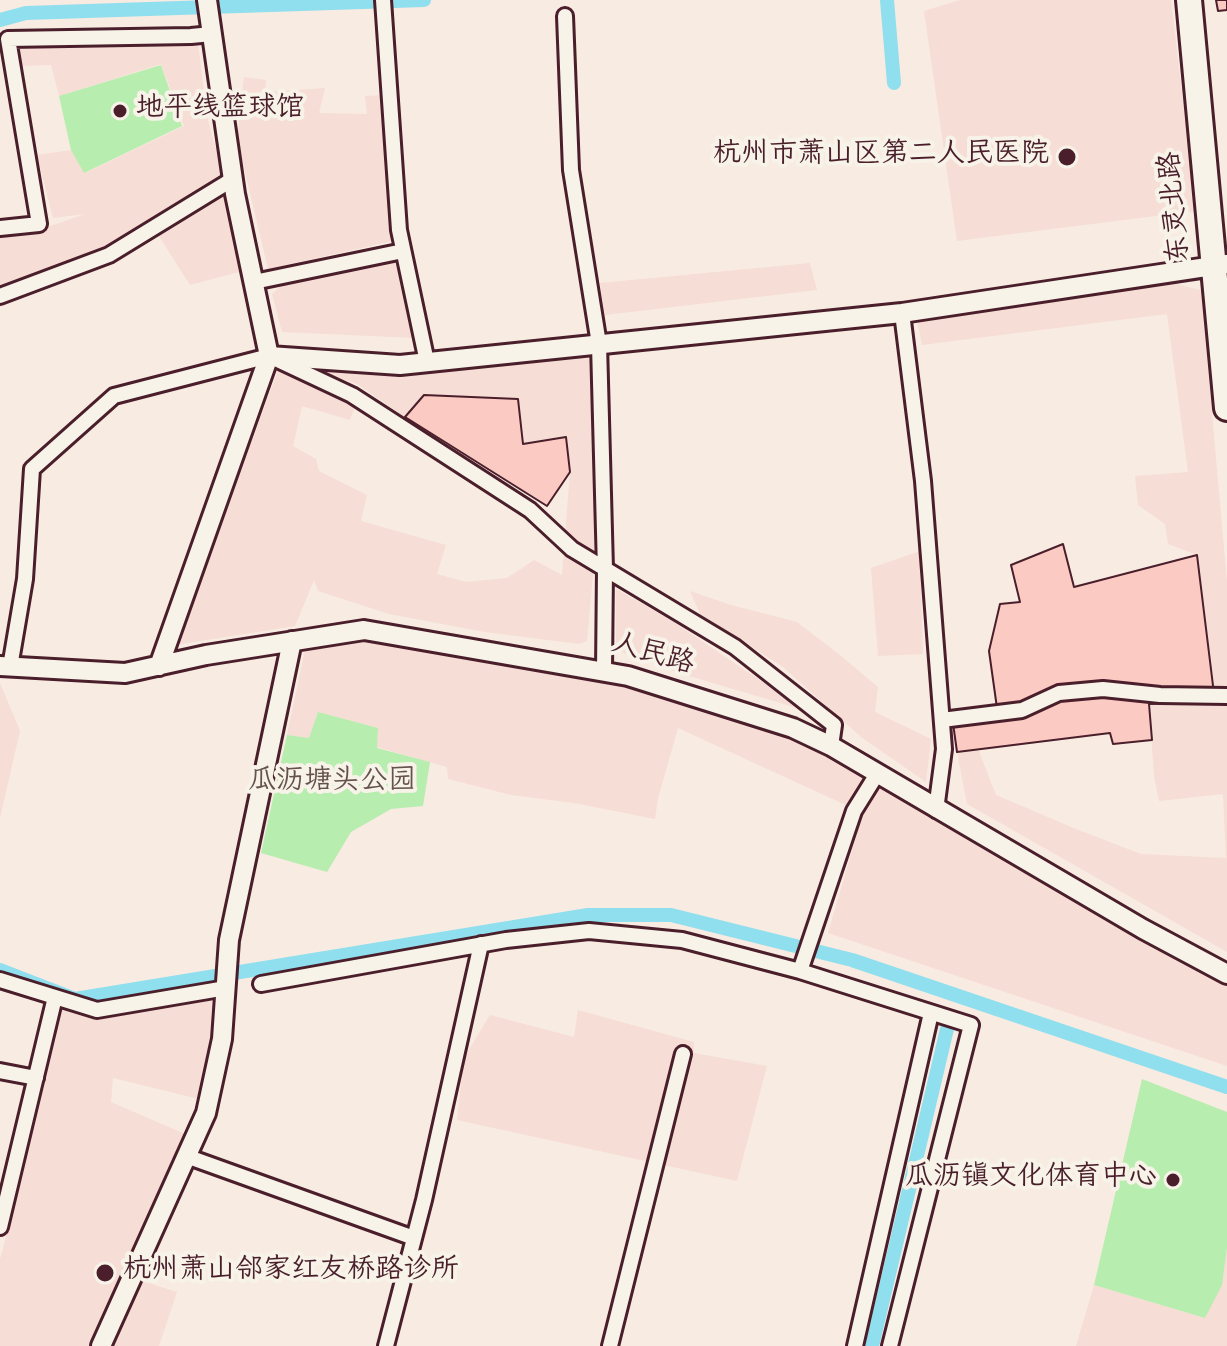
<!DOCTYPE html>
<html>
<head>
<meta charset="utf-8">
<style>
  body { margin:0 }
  canvas { display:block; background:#f8ebe1 }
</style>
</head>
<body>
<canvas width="1227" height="1346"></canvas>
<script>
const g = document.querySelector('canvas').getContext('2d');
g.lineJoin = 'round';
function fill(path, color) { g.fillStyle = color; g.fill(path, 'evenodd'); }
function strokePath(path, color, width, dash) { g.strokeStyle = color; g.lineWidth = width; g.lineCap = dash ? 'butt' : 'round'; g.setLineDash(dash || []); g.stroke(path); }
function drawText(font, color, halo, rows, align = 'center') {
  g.font = font + ' Dekko,"LXGW WenKai TC",sans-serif'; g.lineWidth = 8; g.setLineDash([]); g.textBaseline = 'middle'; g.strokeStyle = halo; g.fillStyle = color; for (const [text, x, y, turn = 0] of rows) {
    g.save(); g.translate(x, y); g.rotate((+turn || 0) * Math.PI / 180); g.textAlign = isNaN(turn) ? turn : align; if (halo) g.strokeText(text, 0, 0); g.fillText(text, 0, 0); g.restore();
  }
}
const built = new Path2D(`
  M 960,0 L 1171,0 L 1196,211 L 957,241 L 924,11 Z
  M 198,43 L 207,116 L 215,147 L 220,149 L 239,272 L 190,285 L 155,230 L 0,296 L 0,234 L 39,230 L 85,214 L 53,218 L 37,155 L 71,150 L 85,173 L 184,126 L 161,64 L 59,96 L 51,65 L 19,66 L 17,48 Z
  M 244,77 L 266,80 L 265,92 L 325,88 L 319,113 L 367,114 L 365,96 L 383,95 L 393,241 L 268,269 L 237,138 Z
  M 398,260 L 415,338 L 282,332 L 272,294 L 284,283 Z
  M 810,263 L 817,290 L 605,315 L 600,283 Z
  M 1172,283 L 1201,290 L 1227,582 L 1227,952 L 967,804 L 957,752 L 978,749 L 996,795 L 1076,829 L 1141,854 L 1226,858 L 1223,794 L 1159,801 L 1154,776 L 1149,704 L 1215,701 L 1197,555 L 1168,544 L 1165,524 L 1138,505 L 1135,476 L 1188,472 L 1167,314 L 922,345 L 917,321 Z
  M 591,354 L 595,552 L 587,641 L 579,644 L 485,632 L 389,614 L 318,591 L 314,580 L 295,626 L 175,645 L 279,368 L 356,404 L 350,420 L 302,406 L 293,446 L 316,459 L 319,471 L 367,495 L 361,521 L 446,545 L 437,574 L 466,582 L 507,578 L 534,560 L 562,575 L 570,472 L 567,437 L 523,444 L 518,399 L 424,395 L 405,417 L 357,384 L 297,363 L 392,374 L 500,361 Z
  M 920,551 L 923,654 L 878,656 L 871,568 Z
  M 616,589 L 672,621 L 804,710 L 679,673 L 616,650 Z
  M 690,591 L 731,605 L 797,622 L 840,655 L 878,687 L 875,712 L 931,739 L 926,782 L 861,737 L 783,667 L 700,614 Z
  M 367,639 L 609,681 L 788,736 L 830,754 L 883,789 L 1227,983 L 1227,1066 L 828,933 L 863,813 L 678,728 L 658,798 L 655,819 L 574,803 L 511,795 L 448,779 L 447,767 L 377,747 L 378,728 L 318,712 L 309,738 L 287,735 L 305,650 Z
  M 0,683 L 20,731 L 0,818 Z
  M 218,999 L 215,1047 L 199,1099 L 113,1078 L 111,1102 L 185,1134 L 145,1225 L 126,1276 L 177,1292 L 159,1346 L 111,1346 L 132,1291 L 96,1346 L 0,1346 L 0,1259 L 17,1196 L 58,1003 L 135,1010 Z
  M 578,1010 L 694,1042 L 694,1053 L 767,1066 L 737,1181 L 457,1120 L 464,1058 L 490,1015 L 574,1037 Z
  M 1227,1248 L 1227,1346 L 1076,1346 L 1094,1285 L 1205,1318 L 1223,1277 Z`);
const green = new Path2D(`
  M 161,65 L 182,126 L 84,173 L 71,150 L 59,96 Z
  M 318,712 L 378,728 L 377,748 L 430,762 L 423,806 L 391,809 L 351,832 L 327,872 L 261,853 L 287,735 L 309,738 Z
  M 1142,1079 L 1227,1112 L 1227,1248 L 1222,1285 L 1205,1318 L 1094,1285 Z`);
const canal = new Path2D(`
  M 887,0 L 894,83
  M 0,20 L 26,13 L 424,0
  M 0,970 L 75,999 L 588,915 L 671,915 L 852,960 L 1227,1087
  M 872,1346 L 947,1029`);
const building = new Path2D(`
  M 1216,0 L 1227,0 L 1227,10 L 1218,11 Z
  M 424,395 L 518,399 L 523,444 L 566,437 L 570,472 L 547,506 L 405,417 Z
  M 1063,544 L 1074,587 L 1197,555 L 1215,702 L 1149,704 L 1152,740 L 1113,744 L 1110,733 L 957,752 L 952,716 L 997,708 L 989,651 L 1000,604 L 1020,602 L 1011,565 Z`);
const minor = new Path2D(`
  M 383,0 L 399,230 L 427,362
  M 565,16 L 571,170 L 599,344 L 605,569 L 604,671
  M 0,228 L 39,224 L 8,39 L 191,36 L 212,34
  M 254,282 L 403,251
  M 0,296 L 109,255 L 233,179
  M 902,313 L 923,481 L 944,749 L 936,810
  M 10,667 L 25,579 L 32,469 L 114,396 L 269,356 L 352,395 L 530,510 L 572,549 L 735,647 L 834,725 L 831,746
  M 942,720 L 1022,710 L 1059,693 L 1103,689 L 1160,695 L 1227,696
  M 800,971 L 854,811 L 877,774
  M 0,980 L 97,1010 L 226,988
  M 261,984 L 506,940 L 589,931 L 682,940 L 800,971 L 971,1025 L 890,1346
  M 0,1071 L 36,1078
  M 186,1156 L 414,1238
  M 0,1227 L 55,997
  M 386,1346 L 424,1200 L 481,944
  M 610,1346 L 683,1054
  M 855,1346 L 931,1013`);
const tertiary = new Path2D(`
  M 269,356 L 400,365 L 902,313 L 1227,264
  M 0,666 L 125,673 L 206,655 L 364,630 L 628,676 L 793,728 L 831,746 L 1143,929 L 1227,974
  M 159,666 L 269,356 L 235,194 L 207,0
  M 101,1346 L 206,1113 L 222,1039 L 229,940 L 292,641`);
const primary = new Path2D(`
  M 1189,0 L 1227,408`);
const markers = [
  [120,111,8,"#4a1f2b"],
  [1067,157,10,"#4a1f2b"],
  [1173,1180,8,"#4a1f2b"],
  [105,1273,10,"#4a1f2b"]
];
const poiNames = [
  ["地平线篮球馆",136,111],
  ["杭州市萧山区第二人民医院",1049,157,"right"],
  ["瓜沥镇文化体育中心",1157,1180,"right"],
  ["杭州萧山邻家红友桥路诊所",123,1273]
];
const streetNames = [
  ["东灵北路",1178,207,-95],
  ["人民路",652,657,16]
];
const parkNames = [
  ["瓜沥塘头公园",332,784]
];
fill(built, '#f6ddd5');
fill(green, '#b7edae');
strokePath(canal, '#90dfee', 14);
fill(building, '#facac3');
strokePath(building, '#4a1f2b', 2);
strokePath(minor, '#4a1f2b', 20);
strokePath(tertiary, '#4a1f2b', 24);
strokePath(primary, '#4a1f2b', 30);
strokePath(minor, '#f7f3e8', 14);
strokePath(tertiary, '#f7f3e8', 18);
strokePath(primary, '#f7f3e8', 24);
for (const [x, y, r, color] of markers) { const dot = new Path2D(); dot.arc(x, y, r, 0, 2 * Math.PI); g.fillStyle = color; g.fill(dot); strokePath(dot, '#f7f3e8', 3); }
drawText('28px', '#4a1f2b', '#f7f3e8', poiNames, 'left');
drawText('28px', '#4a1f2b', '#f7f3e8', streetNames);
drawText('28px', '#65524c', '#f7f3e8', parkNames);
</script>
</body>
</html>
